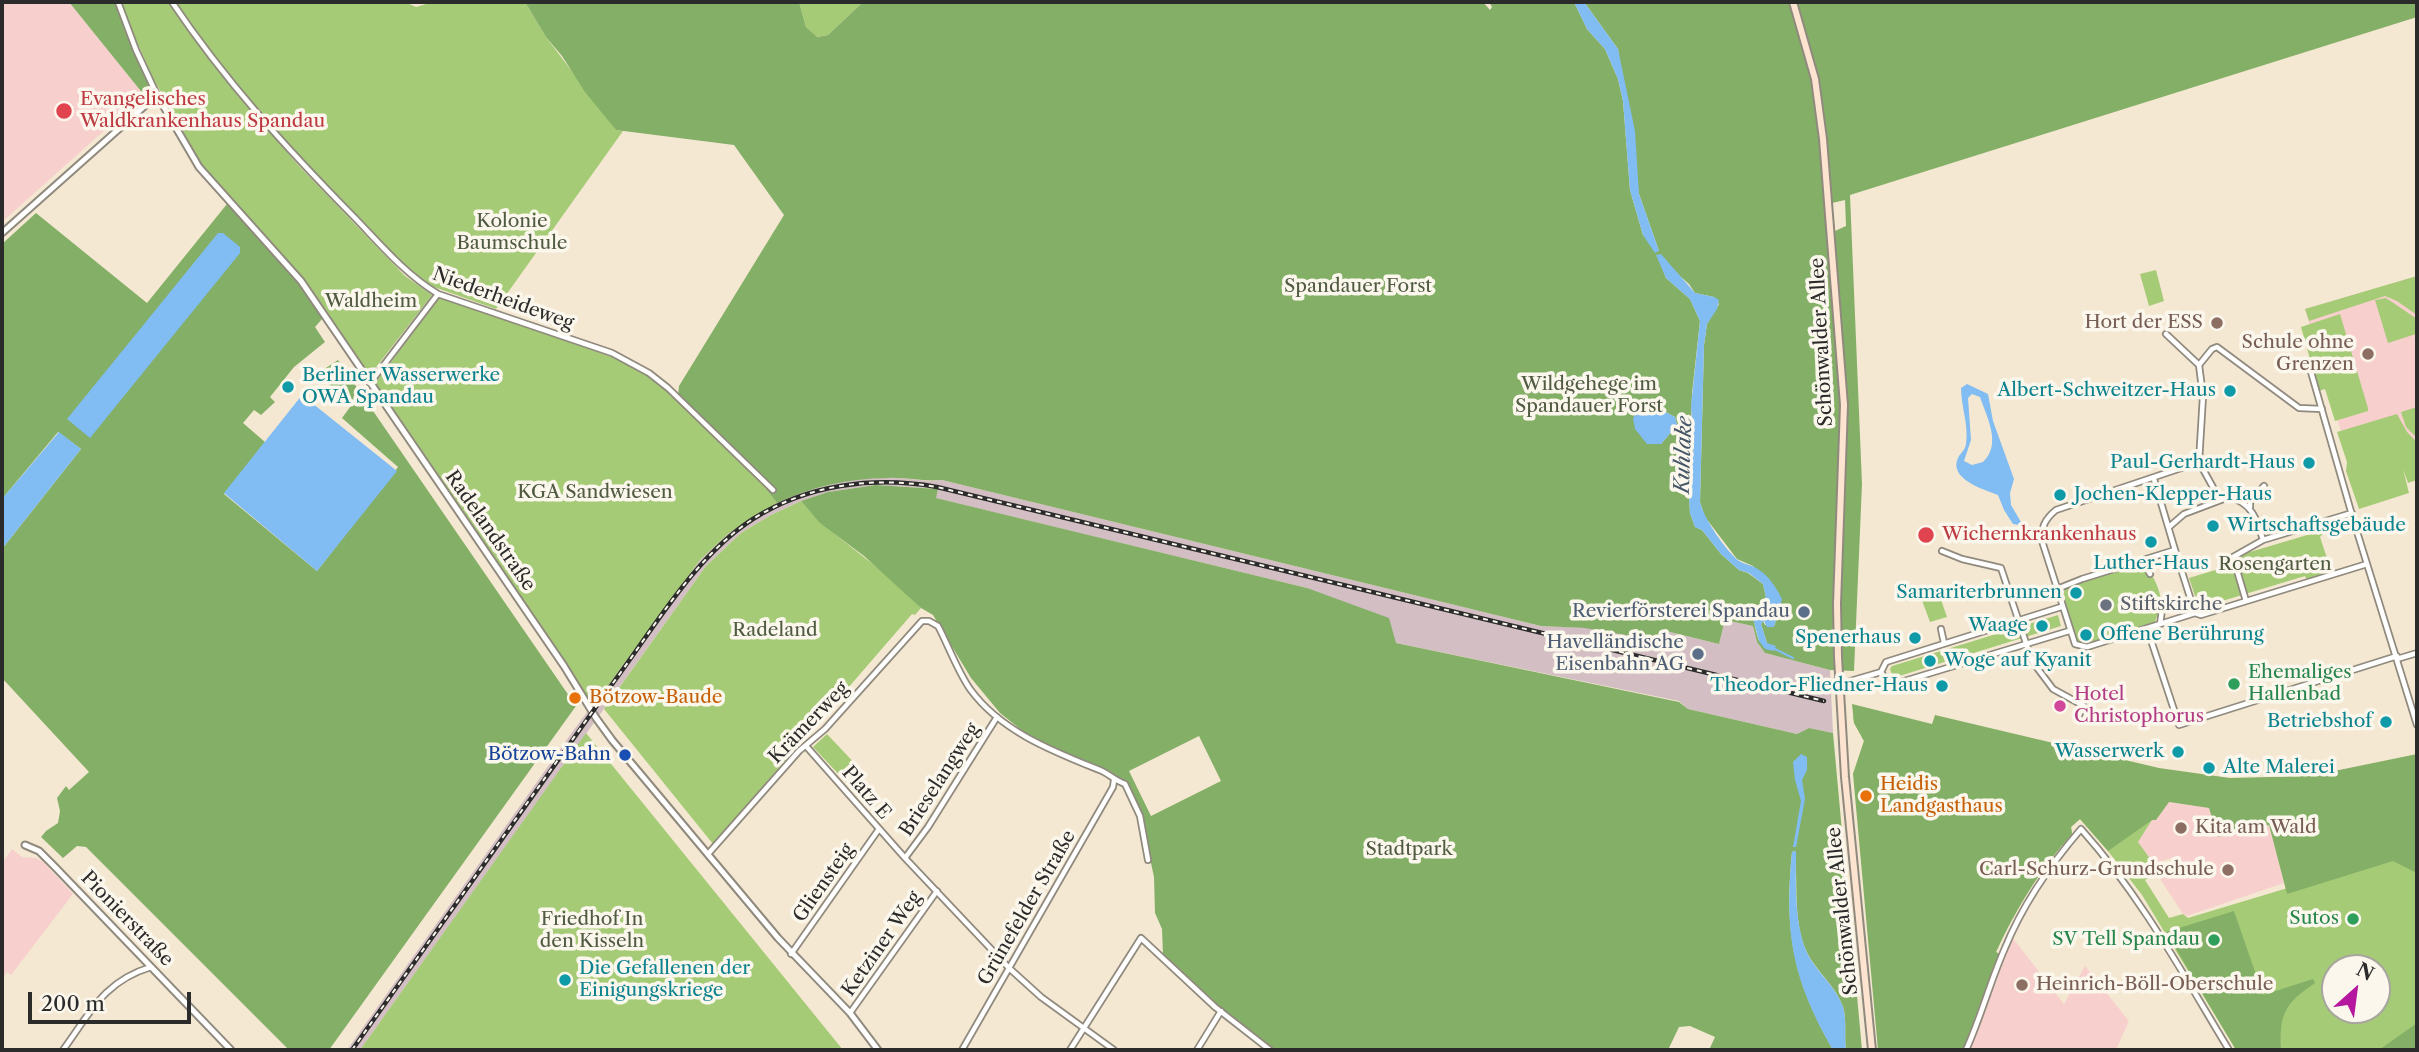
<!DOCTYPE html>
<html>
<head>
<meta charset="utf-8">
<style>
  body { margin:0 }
  #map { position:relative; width:2419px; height:1052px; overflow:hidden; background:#f5e8d2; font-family:"Libre Caslon Text",serif }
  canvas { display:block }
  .frame { position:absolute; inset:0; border:4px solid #2b2b2b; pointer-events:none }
  .north { position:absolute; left:2321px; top:954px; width:70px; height:70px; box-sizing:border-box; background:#fbf7ec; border:2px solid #a8a59f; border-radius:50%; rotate:28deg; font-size:19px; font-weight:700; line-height:28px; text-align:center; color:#2b2b2b }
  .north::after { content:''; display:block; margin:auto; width:24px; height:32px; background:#b5179e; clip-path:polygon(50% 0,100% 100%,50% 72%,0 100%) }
  .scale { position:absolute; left:28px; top:992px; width:163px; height:32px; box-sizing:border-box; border:4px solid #2b2b2b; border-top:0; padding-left:9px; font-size:21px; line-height:24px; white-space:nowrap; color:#2b2b2b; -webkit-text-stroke:5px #fbf7ec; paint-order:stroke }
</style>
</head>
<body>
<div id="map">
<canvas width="2419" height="1052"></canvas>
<div class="frame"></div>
<div class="north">N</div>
<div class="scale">200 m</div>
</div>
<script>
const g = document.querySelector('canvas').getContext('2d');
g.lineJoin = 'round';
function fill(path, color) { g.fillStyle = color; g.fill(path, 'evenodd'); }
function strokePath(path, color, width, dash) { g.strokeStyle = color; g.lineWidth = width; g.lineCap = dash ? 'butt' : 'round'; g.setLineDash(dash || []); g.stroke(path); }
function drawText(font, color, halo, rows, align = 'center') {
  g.font = font + ' "Libre Caslon Text",serif'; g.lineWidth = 7; g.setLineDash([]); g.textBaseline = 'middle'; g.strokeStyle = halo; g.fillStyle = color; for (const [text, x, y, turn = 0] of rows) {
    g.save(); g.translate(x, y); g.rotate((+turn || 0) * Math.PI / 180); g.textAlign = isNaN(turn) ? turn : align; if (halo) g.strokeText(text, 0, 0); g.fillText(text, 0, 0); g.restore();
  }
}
const built = new Path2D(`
  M 2,2 L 69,2 L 144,95 L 2,222 Z
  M 2417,276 L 2417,449 L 2352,469 L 2305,309 Z
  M 2168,802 L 2209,808 L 2269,825 L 2284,883 L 2187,916 L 2183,914 L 2160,879 L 2176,873 L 2175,866 L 2182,861 L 2175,857 L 2153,864 L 2138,842 L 2152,820 L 2156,820 Z
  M 12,849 L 22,857 L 36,858 L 43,862 L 73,894 L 11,975 L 7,972 L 2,979 L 2,863 Z
  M 2012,937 L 2064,1004 L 2085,966 L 2129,1021 L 2116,1050 L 1969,1050 Z`);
const industrial = new Path2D(`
  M 889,477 L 931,481 L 942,480 L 1541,626 L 1666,631 L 1719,644 L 1725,620 L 1753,626 L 1757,642 L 1765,653 L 1830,670 L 1833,733 L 1809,728 L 1797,734 L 1688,709 L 1679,701 L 1396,643 L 1307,588 L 935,498 L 938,489 L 876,485 L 828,492 L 801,501 L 771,515 L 741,533 L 706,566 L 360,1050 L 347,1050 L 573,731 L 700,560 L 729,533 L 777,503 L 799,493 L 848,480 Z`);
const green = new Path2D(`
  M 122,2 L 405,2 L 416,7 L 433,2 L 525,2 L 546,37 L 616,130 L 623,131 L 496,309 L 434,287 L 407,268 L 261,120 L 225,79 L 298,165 L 405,276 L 432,295 L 370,375 L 304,279 L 204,168 L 154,80 L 124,13 Z
  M 799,2 L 863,2 L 828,35 L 816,37 L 806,27 Z
  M 2156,270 L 2164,301 L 2149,306 L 2140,274 Z
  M 2417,276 L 2417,315 L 2397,301 L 2385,296 L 2309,321 L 2305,309 Z
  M 440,297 L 612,357 L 651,377 L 743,460 L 777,503 L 729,533 L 700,560 L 591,709 L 409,440 L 376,386 L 376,382 Z
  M 2386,298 L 2417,319 L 2417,338 L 2416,334 L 2388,343 L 2375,300 Z
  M 2340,314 L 2368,408 L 2368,411 L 2335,421 L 2325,389 L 2319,391 L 2301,327 Z
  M 2417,407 L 2417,438 L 2406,427 L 2401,412 Z
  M 2397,414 L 2407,432 L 2417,442 L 2417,480 L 2408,483 L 2403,469 L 2409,493 L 2359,509 L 2346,471 L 2347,462 L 2337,432 Z
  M 801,501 C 836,542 885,567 921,608 L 915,615 L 912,614 L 713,844 L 604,709 L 706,566 L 741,533 L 771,515 Z
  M 2333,519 L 2334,522 L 2320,537 L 2333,576 L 2308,583 L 2305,576 L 2199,608 L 2189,578 L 2235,564 L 2233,557 L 2314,533 L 2312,525 Z
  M 2135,564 C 2157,571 2158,589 2164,609 L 2159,611 L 2154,624 L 2085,645 L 2079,645 L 2074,640 C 2069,624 2054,597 2069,585 Z
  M 1938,591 L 1947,617 L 1930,622 L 1920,595 Z
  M 2058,615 L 2061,626 L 1896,677 L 1893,677 L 1890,669 L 1892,666 Z
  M 1853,716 L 2165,791 L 2156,820 L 2152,820 L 2138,842 L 2159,871 L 2145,880 L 2169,918 L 2183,914 L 2188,918 L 2417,849 L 2417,1050 L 2236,1050 L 2142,895 L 2108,851 L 2080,819 L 2071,827 L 2072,834 C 2039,871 2017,907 1996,952 L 1999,954 L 1963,1050 L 1878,1050 L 1868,778 L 1853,774 L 1864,741 L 1854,723 ZM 2335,968 L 2377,968 L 2377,1010 L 2335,1010 Z
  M 586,733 L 843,1050 L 360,1050 Z
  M 827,734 L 860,769 L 846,782 L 813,747 Z`);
const forest = new Path2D(`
  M 69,2 L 118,2 L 153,87 L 144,95 Z
  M 525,2 L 799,2 L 806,27 L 817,37 L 828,35 L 863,2 L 1483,2 L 1490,10 L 1492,7 L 1489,2 L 1574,2 L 1587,29 L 1605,49 L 1618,79 L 1623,101 L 1630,190 L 1643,235 L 1659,251 L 1639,194 L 1618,49 L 1584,2 L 2417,2 L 2417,17 L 1850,195 L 1862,484 L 1854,671 L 1830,670 L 1765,653 L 1757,642 L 1753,626 L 1725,620 L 1719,644 L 1666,631 L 1649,639 L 1585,628 L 1541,626 L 942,480 C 923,482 906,477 888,478 C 849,478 812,487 777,503 L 743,460 L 678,396 L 679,386 L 784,215 L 734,145 L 616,130 L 585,92 L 562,56 L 546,37 ZM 1845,200 L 1846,226 L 1835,231 L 1832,203 ZM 1658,257 L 1689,284 L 1695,293 L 1714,297 L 1719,304 L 1707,324 L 1704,345 L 1700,502 L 1705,517 L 1737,559 L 1753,566 L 1778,594 L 1775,625 L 1765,625 L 1763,621 L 1761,624 L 1767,643 L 1759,641 C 1752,618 1752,616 1766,597 L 1763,584 L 1748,573 L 1739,570 L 1721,554 L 1702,530 L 1695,527 L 1690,513 L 1689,493 L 1694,442 L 1691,423 L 1692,393 L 1700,321 L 1690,299 L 1666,278 ZM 1660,409 L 1675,417 L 1677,425 L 1661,444 Z
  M 227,204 L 299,283 L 323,318 L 315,327 L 325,342 L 294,367 L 270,397 L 275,402 L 261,415 L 254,410 L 243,423 L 265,442 L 224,494 L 317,571 L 398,467 L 342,418 L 353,403 L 320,377 L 326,368 L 338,360 L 576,706 L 329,1050 L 289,1050 L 86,847 L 77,846 L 63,858 L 41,837 L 46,831 L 58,823 L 60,811 L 57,798 L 66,786 L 69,790 L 89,772 L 2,678 L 2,549 L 81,449 L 58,432 L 2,499 L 2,244 L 36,213 L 147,303 Z
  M 876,485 L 938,489 L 936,498 L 1307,588 L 1389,618 L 1396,643 L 1679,702 L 1688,709 L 1797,734 L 1809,728 L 1833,733 L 1862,1050 L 1846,1050 C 1844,1036 1847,1020 1843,1007 C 1835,984 1813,969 1805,948 C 1793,916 1798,883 1795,851 L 1792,852 C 1784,933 1793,979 1833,1050 L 1709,1050 L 1715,1037 L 1690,1026 L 1679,1027 L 1668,1050 L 1274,1050 L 1221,1009 L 1163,955 L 1162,929 L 1155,913 L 1154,877 L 1139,808 L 1125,781 L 1111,772 L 1055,751 L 1024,732 L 1000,713 L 971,678 L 933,615 L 921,608 L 864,556 L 820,523 L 801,501 L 828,492 ZM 1199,736 L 1221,781 L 1151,816 L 1129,771 Z
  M 1852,704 L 1932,724 L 1935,715 L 2159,768 L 2230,778 L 2310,776 L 2417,754 L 2417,873 L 2393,861 L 2287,894 L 2269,825 L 2218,837 L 2209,808 L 2169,802 L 2156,820 L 2152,820 L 2108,851 L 2080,819 L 2071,827 L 2072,834 C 2039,871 2017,907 1996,952 L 1999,954 L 1963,1050 L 1878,1050 L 1853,774 L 1864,741 L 1854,723 Z
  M 2234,911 L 2263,995 L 2313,979 L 2315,983 C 2285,1003 2279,1014 2281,1050 L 2236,1050 L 2166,932 Z
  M 2417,1023 L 2417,1050 L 2379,1050 Z`);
const water = new Path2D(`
  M 1574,2 L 1584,2 L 1618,49 L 1635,131 L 1639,194 L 1659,251 L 1655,253 L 1643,235 L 1630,190 L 1623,101 L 1618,79 L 1605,49 L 1587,29 Z
  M 218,233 L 223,233 L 240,247 L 240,253 L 90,438 L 67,419 Z
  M 1661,254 L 1695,293 L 1714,297 L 1719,300 L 1717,309 L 1707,324 L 1704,345 L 1700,502 C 1704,519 1726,551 1739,561 C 1746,565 1753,565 1759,570 C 1770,577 1777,589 1782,599 L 1774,627 L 1767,627 L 1764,621 L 1761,624 L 1767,643 L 1776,646 L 1774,651 L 1765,649 L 1759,641 L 1753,618 L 1766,597 L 1763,584 L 1749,573 L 1739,570 L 1721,554 L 1702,530 L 1695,527 L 1690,513 L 1689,497 L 1694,442 L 1691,406 L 1700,321 L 1690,299 L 1666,278 L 1656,255 Z
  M 1967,384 L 1988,394 L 1993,421 L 2014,479 L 2010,493 L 2011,505 L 2021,522 L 2020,525 L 2013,524 L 2004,510 L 1998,495 C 1985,490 1948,479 1958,458 C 1960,453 1965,451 1966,444 C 1969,426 1961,406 1961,388 ZM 1972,394 L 1980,397 C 1987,418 2002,444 1983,462 L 1972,465 L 1964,461 L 1971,440 L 1968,398 Z
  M 302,395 L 397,471 L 317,571 L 224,493 Z
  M 1660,409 L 1675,417 L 1677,425 L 1661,444 L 1647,444 L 1635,429 L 1633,418 L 1639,411 Z
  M 59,432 L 81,449 L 2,549 L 2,499 Z
  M 1801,754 L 1807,757 L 1807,770 L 1802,780 L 1805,799 L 1796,847 L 1793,847 L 1801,801 L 1795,780 L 1793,762 Z
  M 1796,851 C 1796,883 1794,917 1805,948 C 1813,970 1835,984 1843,1007 C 1847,1021 1844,1036 1846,1050 L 1833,1050 C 1792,979 1784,933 1792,852 Z`);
const stream = new Path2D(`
  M 1775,649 L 1793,658`);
const minor = new Path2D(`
  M 118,2 L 136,50 L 157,95
  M 172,2 C 225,81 288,150 355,218 C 381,245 405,274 438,294 L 612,353 L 649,373 L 668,388 L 773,490
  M 2166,334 L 2199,365 L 2203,396 L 2199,462 L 2056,510 C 2045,519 2041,527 2042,541 L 2075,644 L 2087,647 L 2195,613 L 2201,615 L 2367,564
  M 2199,365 L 2212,349 L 2217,347 L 2299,408 L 2322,409
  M 2309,365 L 2354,522 L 2417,725
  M 370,383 L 438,294
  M 2199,462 L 2220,500
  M 2250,507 L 2250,502 L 2264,486
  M 2169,527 L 2184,514 L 2229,497 C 2252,503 2257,519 2263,540
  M 2175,550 L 2195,613
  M 1942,551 L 1962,559 L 2001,568 L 2032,661 L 2053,689 L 2084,706 L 2078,717
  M 2143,560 L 2150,574
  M 2057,589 L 2082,579 L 2175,550 L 2154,479
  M 2246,601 L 2233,557 L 2263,540 L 2352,513
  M 2061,607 L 1886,662 L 1881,672 L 1887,681 L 1901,682 L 2069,631
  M 2160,624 L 2162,610
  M 2147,628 L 2179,725 L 2397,656
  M 1941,629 L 1944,643
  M 2397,659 L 2417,653
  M 1840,684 L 1881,672
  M 806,746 L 905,858 L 1009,968 L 1041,997 L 1114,1050
  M 708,854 L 799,751 L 825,729 L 922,621 L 929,621 L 938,626 C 948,645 958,672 970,689 C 1001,732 1055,752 1102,771 C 1110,775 1116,781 1125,784 L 1140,816 L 1148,860
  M 905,858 L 928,827 L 997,717
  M 791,954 L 879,829
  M 850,1013 L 937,891
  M 63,1050 C 90,1013 104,981 151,967
  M 962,1050 L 1113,787 L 1114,780
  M 1070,1050 L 1141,938 L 1215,1007 L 1270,1050
  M 1197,1050 L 1221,1011
  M 1966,1050 C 1981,1017 1990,982 2005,948 C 2023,904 2050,865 2081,829 C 2141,896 2183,974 2229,1050`);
const tertiary = new Path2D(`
  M 2,233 L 157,95 L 199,167 L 301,281 L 564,666 L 596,718 L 612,740 L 778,938 L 850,1013 L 878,1050
  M 25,845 L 39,851 L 54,866 L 231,1050`);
const secondary = new Path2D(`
  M 1793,2 L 1815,79 L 1823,139 L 1844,405 L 1837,604 L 1838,657 L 1845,777 L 1872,1050`);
const rail = new Path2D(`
  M 352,1050 C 439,928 525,805 613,683 C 654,628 695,556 753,519 C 808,484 874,476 937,487 L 1824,701`);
const markers = [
  [64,111,9,"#e0444e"],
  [2217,323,7,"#8d6e63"],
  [2368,354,7,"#8d6e63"],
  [288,387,7,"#0f9aa8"],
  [2230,391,7,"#0f9aa8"],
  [2309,463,7,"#0f9aa8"],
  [2060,495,7,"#0f9aa8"],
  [2213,526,7,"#0f9aa8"],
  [1926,535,9,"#e0444e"],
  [2151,542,7,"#0f9aa8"],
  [2076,593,7,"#0f9aa8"],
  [2106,605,7,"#6b7280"],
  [1804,612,7,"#5c6f8a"],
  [2042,626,7,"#0f9aa8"],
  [2086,635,7,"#0f9aa8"],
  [1915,638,7,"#0f9aa8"],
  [1698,654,7,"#5c6f8a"],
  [1930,661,7,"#0f9aa8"],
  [2234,684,7,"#2e9e5b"],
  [1942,686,7,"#0f9aa8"],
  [575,698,7,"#e8710a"],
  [2060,706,7,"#d1479c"],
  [2386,722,7,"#0f9aa8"],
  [2178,752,7,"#0f9aa8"],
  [625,755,7,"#1a4fb4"],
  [2209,768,7,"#0f9aa8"],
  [1866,796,7,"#e8710a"],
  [2181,828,7,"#8d6e63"],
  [2228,870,7,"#8d6e63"],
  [2353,919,7,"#2e9e5b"],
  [2214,940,7,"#2e9e5b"],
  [565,980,7,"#0f9aa8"],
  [2022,985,7,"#8d6e63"]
];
const healthNames = [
  ["Evangelisches",80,100],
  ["Waldkrankenhaus Spandau",80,122],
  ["Wichernkrankenhaus",1942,535]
];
const parkNames = [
  ["Kolonie",512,222],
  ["Baumschule",512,244],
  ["Spandauer Forst",1358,287],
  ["Waldheim",371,302],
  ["Wildgehege im",1589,385],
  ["Spandauer Forst",1589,407],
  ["KGA Sandwiesen",595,493],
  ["Rosengarten",2275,565],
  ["Radeland",775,631],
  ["Stadtpark",1409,850],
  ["Friedhof In",592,920],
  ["den Kisseln",592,942]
];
const streetNames = [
  ["Niederheideweg",503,299,20],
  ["Schönwalder Allee",1822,342,-93],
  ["Radelandstraße",490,531,55],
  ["Krämerweg",809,723,-46],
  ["Brieselangweg",940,780,-57],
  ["Platz E",866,793,49],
  ["Gliensteig",824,883,-55],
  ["Grünefelder Straße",1027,908,-60],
  ["Schönwalder Allee",1843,911,-96],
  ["Pionierstraße",127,919,46],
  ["Ketziner Weg",882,944,-55]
];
const educationNames = [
  ["Hort der ESS",2203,323],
  ["Schule ohne",2354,343],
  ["Grenzen",2354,365],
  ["Kita am Wald",2195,828,"left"],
  ["Carl-Schurz-Grundschule",2214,870],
  ["Heinrich-Böll-Oberschule",2036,985,"left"]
];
const cultureNames = [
  ["Berliner Wasserwerke",302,376,"left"],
  ["OWA Spandau",302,398,"left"],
  ["Albert-Schweitzer-Haus",2216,391],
  ["Paul-Gerhardt-Haus",2295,463],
  ["Jochen-Klepper-Haus",2074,495,"left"],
  ["Wirtschaftsgebäude",2227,526,"left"],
  ["Luther-Haus",2151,564,"center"],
  ["Samariterbrunnen",2062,593],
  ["Waage",2028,626],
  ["Offene Berührung",2100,635,"left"],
  ["Spenerhaus",1901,638],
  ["Woge auf Kyanit",1944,661,"left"],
  ["Theodor-Fliedner-Haus",1928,686],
  ["Betriebshof",2372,722],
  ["Wasserwerk",2164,752],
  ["Alte Malerei",2223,768,"left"],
  ["Die Gefallenen der",579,969,"left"],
  ["Einigungskriege",579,991,"left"]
];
const worshipNames = [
  ["Stiftskirche",2120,605]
];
const serviceNames = [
  ["Revierförsterei Spandau",1790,612],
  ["Havelländische",1684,643],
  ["Eisenbahn AG",1684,665]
];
const leisureNames = [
  ["Ehemaliges",2248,673,"left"],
  ["Hallenbad",2248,695,"left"],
  ["Sutos",2339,919],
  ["SV Tell Spandau",2200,940]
];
const hotelNames = [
  ["Hotel",2074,695],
  ["Christophorus",2074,717]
];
const foodNames = [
  ["Bötzow-Baude",589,698],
  ["Heidis",1880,785],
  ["Landgasthaus",1880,807]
];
const transitNames = [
  ["Bötzow-Bahn",611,755]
];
const waterNames = [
  ["Kuhlake",1684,455,-88]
];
fill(built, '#f7d0cd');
fill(industrial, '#d2bec3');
fill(green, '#a5cb76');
fill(forest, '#84af67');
fill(water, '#81bcf2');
strokePath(stream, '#81bcf2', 2);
strokePath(minor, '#908a7e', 8);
strokePath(tertiary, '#908a7e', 9);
strokePath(secondary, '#908a7e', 10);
strokePath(minor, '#fff', 4.5);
strokePath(tertiary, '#fff', 5);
strokePath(secondary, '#fde4d1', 6);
strokePath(rail, '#2b2b2b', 4.5);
strokePath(rail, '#fbf7ec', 2, [5]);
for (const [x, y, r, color] of markers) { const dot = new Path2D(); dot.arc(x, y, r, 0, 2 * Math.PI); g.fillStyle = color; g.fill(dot); strokePath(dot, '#fbf7ec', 2.5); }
drawText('19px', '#be3a42', '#fbf7ec', healthNames, 'left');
drawText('19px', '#505b42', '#fbf7ec', parkNames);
drawText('19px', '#2b2b2b', '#fbf7ec', streetNames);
drawText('19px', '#785e54', '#fbf7ec', educationNames, 'right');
drawText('19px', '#0d838f', '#fbf7ec', cultureNames, 'right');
drawText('19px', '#5b616d', '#fbf7ec', worshipNames, 'left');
drawText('19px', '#4e5e75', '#fbf7ec', serviceNames, 'right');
drawText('19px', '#27864d', '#fbf7ec', leisureNames, 'right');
drawText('19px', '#b23c85', '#fbf7ec', hotelNames, 'left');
drawText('19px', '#c56008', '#fbf7ec', foodNames, 'left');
drawText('19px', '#164399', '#fbf7ec', transitNames, 'right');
drawText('italic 21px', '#455667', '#fbf7ec', waterNames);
</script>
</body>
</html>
